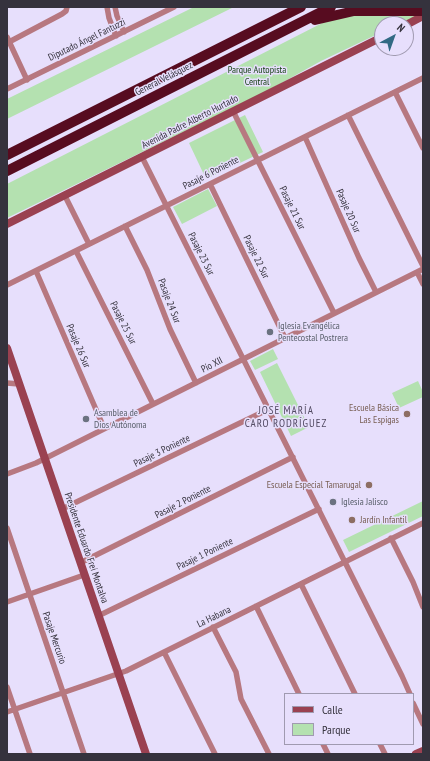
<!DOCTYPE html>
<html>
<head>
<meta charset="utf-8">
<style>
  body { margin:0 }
  #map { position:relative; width:430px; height:761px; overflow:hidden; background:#e7dffc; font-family:"PT Sans Narrow",sans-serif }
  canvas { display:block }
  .frame { position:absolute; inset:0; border:8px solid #35323d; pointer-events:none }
  .legend { position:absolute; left:284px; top:693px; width:130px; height:52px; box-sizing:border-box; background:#e7dffc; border:1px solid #a09ab0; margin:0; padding:5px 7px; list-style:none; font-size:12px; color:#35323d }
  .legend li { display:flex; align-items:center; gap:8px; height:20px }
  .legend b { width:20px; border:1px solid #a09ab0 }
  .north { position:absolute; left:374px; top:16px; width:40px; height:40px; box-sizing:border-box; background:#e7dffc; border:1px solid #a09ab0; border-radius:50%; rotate:41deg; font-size:11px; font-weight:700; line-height:16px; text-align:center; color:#35323d }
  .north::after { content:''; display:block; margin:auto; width:14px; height:18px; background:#326a84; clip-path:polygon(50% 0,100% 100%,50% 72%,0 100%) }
</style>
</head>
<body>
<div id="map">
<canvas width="430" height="761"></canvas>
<div class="frame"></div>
<ul class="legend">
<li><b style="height:5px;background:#9a4151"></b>Calle</li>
<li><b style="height:11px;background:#b4e1b0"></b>Parque</li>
</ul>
<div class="north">N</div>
</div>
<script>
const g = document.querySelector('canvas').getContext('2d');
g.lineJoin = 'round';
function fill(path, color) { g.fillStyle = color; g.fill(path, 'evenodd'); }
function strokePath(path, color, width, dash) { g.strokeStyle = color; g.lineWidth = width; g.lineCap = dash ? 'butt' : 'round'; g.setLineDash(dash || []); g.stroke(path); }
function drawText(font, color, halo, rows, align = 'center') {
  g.font = font + ' "PT Sans Narrow",sans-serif'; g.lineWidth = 3; g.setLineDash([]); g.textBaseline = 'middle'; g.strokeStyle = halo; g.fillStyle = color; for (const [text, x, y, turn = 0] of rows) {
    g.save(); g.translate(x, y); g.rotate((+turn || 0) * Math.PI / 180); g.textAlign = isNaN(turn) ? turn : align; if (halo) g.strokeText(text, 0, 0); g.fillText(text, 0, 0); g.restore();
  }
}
const green = new Path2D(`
  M 194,7 L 234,7 L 7,119 L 7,99 Z
  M 350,7 L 423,13 L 399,24 L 382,24 L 382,32 L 321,61 L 267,91 L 7,218 L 7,184 L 332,18 Z
  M 245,115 L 263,152 L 206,179 L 189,143 Z
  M 208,189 L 217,206 L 182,224 L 173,207 Z
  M 273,349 L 278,359 L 255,370 L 250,361 Z
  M 277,363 L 309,427 L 291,436 L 260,372 Z
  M 418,381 L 423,392 L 423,397 L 399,408 L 392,393 Z
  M 423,501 L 423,516 L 349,552 L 343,540 Z`);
const street = new Path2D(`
  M 107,7 L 109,18 L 116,36
  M 115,7 L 117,16 L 124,32
  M 7,37 L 27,80
  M 9,42 L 62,14 L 66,11 L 67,7
  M 7,89 L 174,7
  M 395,92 L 423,148
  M 233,111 L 334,313
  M 348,115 L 423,266
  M 305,137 L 359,258 L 376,292
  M 142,157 L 402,676 L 410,694
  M 210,184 L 285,338
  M 65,196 L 89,244
  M 125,226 L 147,270 L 170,329 L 196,383
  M 76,251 L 153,404
  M 36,271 L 104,428
  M 417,272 L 423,284
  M 7,285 L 423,78
  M 7,383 L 19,384
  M 7,474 L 36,463 L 423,269
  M 62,509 L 269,409
  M 7,528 L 84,754
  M 391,538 L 413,582 L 423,607
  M 80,563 L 293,457
  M 301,584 L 355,694
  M 7,602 L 84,575
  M 256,606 L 299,694
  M 98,616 L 319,509
  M 213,627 L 236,672 L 241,699 L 269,754
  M 164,652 L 215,754
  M 7,687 L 30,754
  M 413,703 L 423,724
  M 7,712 L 126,671 L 423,523
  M 323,744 L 328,754
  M 380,744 L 385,754`);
const secondary = new Path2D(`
  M 406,25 L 423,16
  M 7,224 L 382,37
  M 7,348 L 146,754
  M 416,754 L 423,751`);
const highway = new Path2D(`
  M 315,20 L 354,11 L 423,11
  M 7,155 L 301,7
  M 7,171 L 331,7`);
const markers = [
  [270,332,4,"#6b7280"],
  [407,414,4,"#8d6e63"],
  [86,419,4,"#6b7280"],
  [369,485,4,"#8d6e63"],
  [333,502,4,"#6b7280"],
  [352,520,4,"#8d6e63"]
];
const streetNames = [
  ["Diputado Ángel Fantuzzi",87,40,-26],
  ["General Velásquez",164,79,-27],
  ["Avenida Padre Alberto Hurtado",190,122,-27],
  ["Pasaje 6 Poniente",211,173,-27],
  ["Pasaje 21 Sur",292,208,64],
  ["Pasaje 20 Sur",348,211,66],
  ["Pasaje 23 Sur",201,254,63],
  ["Pasaje 22 Sur",256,257,64],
  ["Pasaje 24 Sur",169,301,69],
  ["Pasaje 25 Sur",123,323,63],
  ["Pasaje 26 Sur",78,346,67],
  ["Pío XII",212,365,-27],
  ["Pasaje 3 Poniente",162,451,-26],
  ["Pasaje 2 Poniente",183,502,-27],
  ["Presidente Eduardo Frei Montalva",86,548,71],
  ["Pasaje 1 Poniente",205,554,-26],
  ["La Habana",214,617,-26],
  ["Pasaje Mercurio",54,638,71]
];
const parkNames = [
  ["Parque Autopista",257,70],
  ["Central",257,82]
];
const worshipNames = [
  ["Iglesia Evangélica",278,326],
  ["Pentecostal Postrera",278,338],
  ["Asamblea de",94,413],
  ["Dios Autónoma",94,425],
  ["Iglesia Jalisco",341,502]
];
const educationNames = [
  ["Escuela Básica",399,408],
  ["Las Espigas",399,420],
  ["Escuela Especial Tamarugal",361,485],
  ["Jardín Infantil",360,520,"left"]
];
const neighbourhoodNames = [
  ["JOSÉ MARÍA",286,411],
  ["CARO RODRÍGUEZ",286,424]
];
fill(green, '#b4e1b0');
strokePath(street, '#b77880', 5.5);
strokePath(secondary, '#9a4151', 8);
strokePath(highway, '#570c20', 10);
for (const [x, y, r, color] of markers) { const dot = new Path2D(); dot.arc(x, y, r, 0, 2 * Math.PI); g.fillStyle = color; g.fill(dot); strokePath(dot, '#e7dffc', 1.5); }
drawText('10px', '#35323d', '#e7dffc', streetNames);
drawText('10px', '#164215', '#e7dffc', parkNames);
drawText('10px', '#5b616d', '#e7dffc', worshipNames, 'left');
drawText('10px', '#785e54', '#e7dffc', educationNames, 'right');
g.letterSpacing = '1px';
drawText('11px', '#534b63', '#e7dffc', neighbourhoodNames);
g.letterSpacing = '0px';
</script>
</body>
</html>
